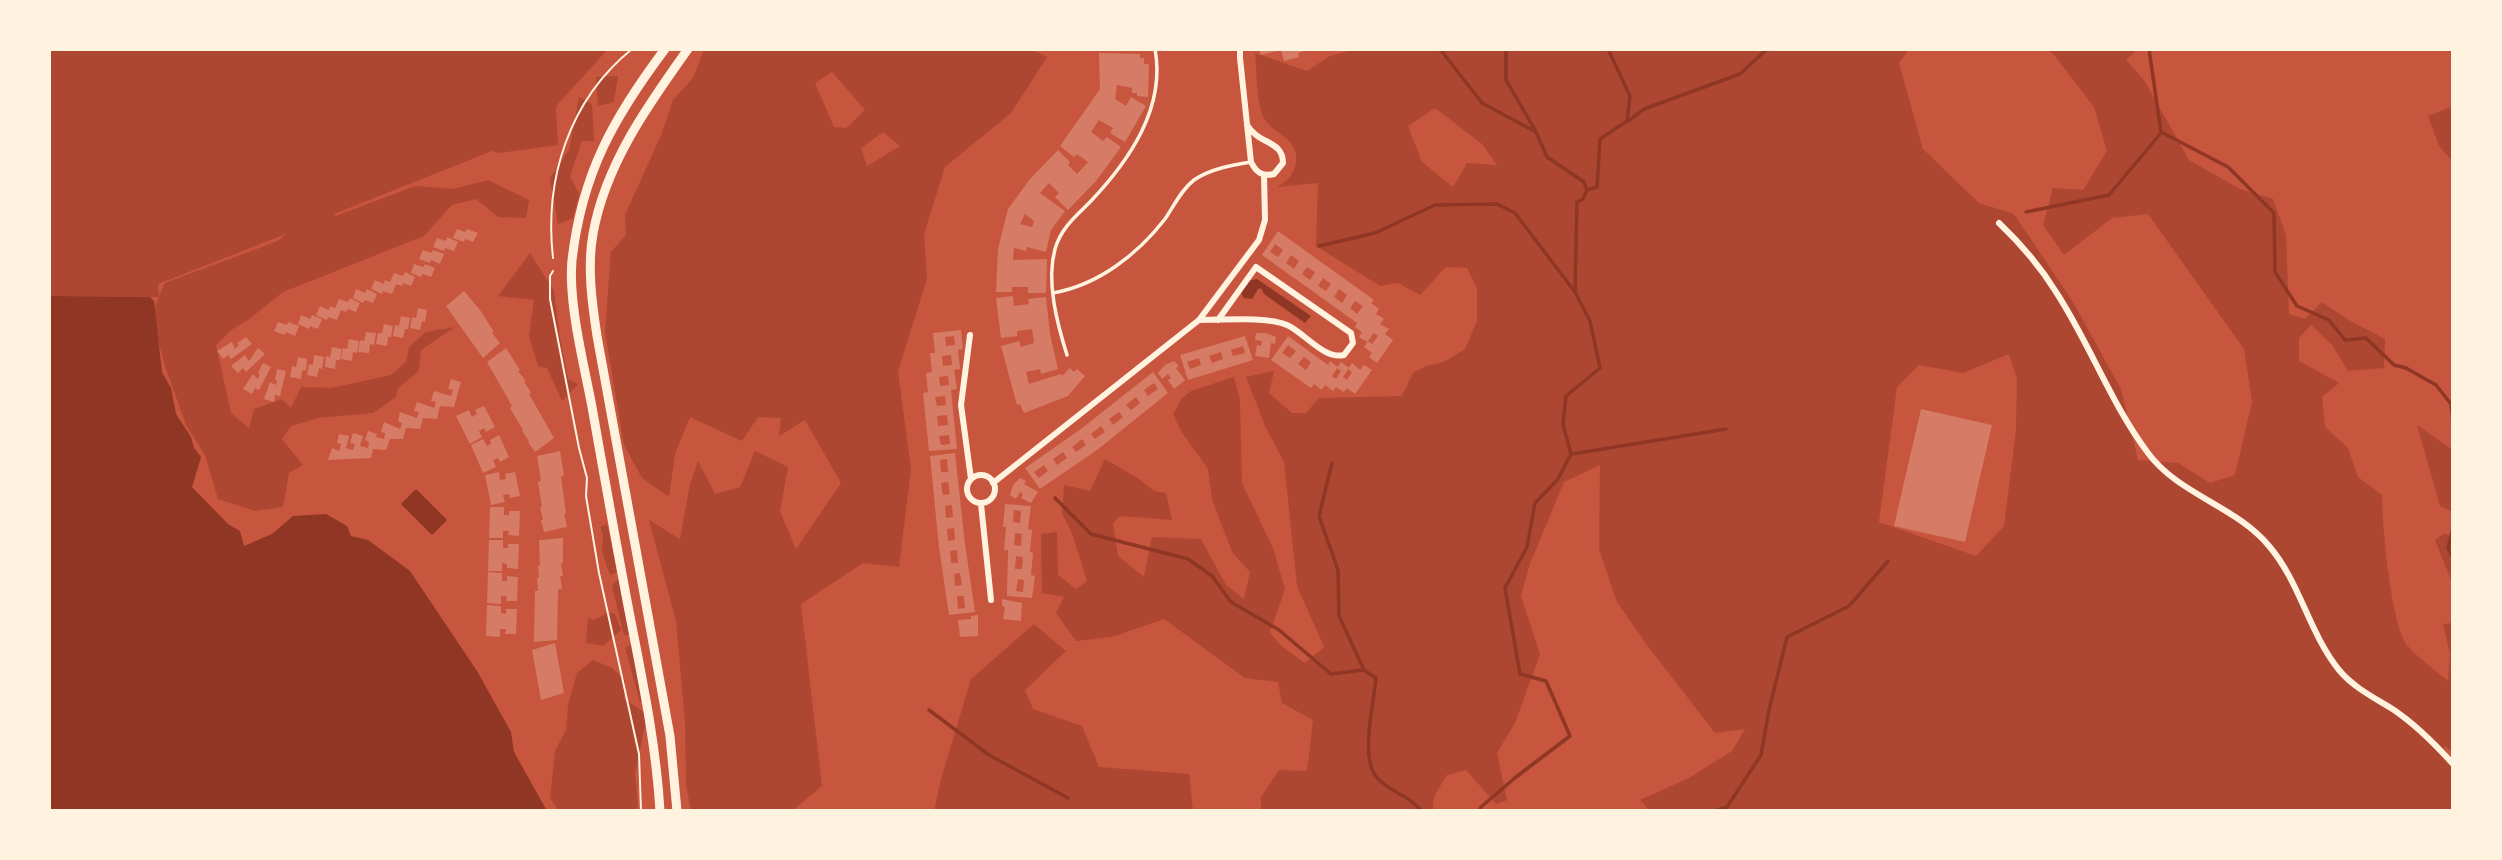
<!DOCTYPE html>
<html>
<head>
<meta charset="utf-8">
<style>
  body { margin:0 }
  #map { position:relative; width:2502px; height:860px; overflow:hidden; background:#c8553d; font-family:Manrope,sans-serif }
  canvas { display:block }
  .frame { position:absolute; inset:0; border:51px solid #fff3e0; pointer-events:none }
</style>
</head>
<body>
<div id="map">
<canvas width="2502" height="860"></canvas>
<div class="frame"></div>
</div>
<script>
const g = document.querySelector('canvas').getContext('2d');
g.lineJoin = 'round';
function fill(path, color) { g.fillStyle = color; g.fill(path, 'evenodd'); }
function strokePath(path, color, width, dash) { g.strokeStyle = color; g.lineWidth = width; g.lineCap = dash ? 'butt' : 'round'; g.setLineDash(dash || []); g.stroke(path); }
const green = new Path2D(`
  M 49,49 L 608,49 L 558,104 L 556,108 L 558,145 L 499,153 L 492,151 L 334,214 L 336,216 L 415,186 L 453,189 L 488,180 L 529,200 L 526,218 L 498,217 L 476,199 L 452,205 L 424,236 L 283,292 L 248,320 L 231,330 L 216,345 L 231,413 L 249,428 L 254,409 L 282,399 L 291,408 L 301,387 L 331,388 L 391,375 L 406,362 L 409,347 L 426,332 L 455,327 L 421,350 L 419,371 L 398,388 L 396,397 L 373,413 L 318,418 L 291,426 L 282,439 L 303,465 L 289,473 L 283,507 L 255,511 L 218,499 L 205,455 L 186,425 L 166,369 L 151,315 L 159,297 L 49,296 ZM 286,234 L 278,241 L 165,283 L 159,296 L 158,284 Z
  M 704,49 L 1031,49 L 1047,57 L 1011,113 L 945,167 L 924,234 L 927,279 L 898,371 L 911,470 L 899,567 L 863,563 L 801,604 L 822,786 L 792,811 L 691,811 L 686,785 L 685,722 L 676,621 L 649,520 L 680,539 L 690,484 L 698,461 L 715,494 L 740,487 L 755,451 L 788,467 L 780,511 L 796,549 L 841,483 L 805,420 L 779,436 L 781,418 L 758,417 L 742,441 L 690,417 L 675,454 L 669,497 L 642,478 L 624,445 L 605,332 L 611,252 L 626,235 L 625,215 L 662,133 L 673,100 L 693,78 ZM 832,72 L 865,110 L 846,128 L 834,127 L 815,83 ZM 883,132 L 900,146 L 867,166 L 861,148 Z
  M 1357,49 L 1909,49 L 1899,63 L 1923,149 L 1979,203 L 2014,214 L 2073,302 L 2121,389 L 2138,460 L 2178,463 L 2210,483 L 2235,475 L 2252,402 L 2244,349 L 2148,214 L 2112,218 L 2064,255 L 2043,225 L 2053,188 L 2083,190 L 2107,151 L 2094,107 L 2055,56 L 2047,49 L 2138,49 L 2126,60 L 2144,80 L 2189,160 L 2240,189 L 2273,199 L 2286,235 L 2289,314 L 2305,319 L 2322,302 L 2347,319 L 2385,339 L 2384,368 L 2348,371 L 2332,345 L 2311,325 L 2299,338 L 2299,361 L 2339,383 L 2322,397 L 2325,427 L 2348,448 L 2358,477 L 2382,495 C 2382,524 2391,625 2407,645 C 2418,658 2435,670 2448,681 L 2450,653 L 2443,624 L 2453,623 L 2453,752 L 2443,745 L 2453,766 L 2453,811 L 1650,811 L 1640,800 L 1689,778 L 1732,751 L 1745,729 L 1715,733 L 1647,645 L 1617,602 L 1599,549 L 1600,465 L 1564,482 L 1529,566 L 1521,596 L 1540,654 L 1515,723 L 1497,753 L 1507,800 L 1496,804 L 1466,770 L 1447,775 C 1441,786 1430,798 1434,811 L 1261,811 L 1261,797 L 1279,770 L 1307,771 L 1313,720 L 1282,703 L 1278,682 L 1245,678 L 1164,619 L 1112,637 L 1076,641 L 1056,613 L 1064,597 L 1042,593 L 1041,534 L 1057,532 L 1058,575 L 1076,589 L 1087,581 L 1072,533 L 1062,513 L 1064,485 L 1090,491 L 1105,459 L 1139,479 L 1154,491 L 1166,493 L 1172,520 L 1120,516 L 1113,523 L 1118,556 L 1144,577 L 1152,537 L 1201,539 L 1226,585 L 1244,599 L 1250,572 L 1232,552 L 1212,499 L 1208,469 L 1181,431 L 1173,414 L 1182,398 L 1191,391 L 1234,377 L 1240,400 L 1242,483 L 1273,548 L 1285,589 L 1270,632 L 1280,645 L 1305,663 L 1324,647 L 1297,586 L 1284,462 L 1266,428 L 1246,377 L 1274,371 L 1269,393 L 1292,413 L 1306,413 L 1319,398 L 1402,396 L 1413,373 L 1426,366 L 1444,362 L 1465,349 L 1477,321 L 1477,288 L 1467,268 L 1446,267 L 1420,295 L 1398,283 L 1380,286 L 1316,246 L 1318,183 L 1277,187 C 1287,181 1295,174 1296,161 C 1299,136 1269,134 1262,114 C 1256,96 1257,72 1255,53 L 1307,71 L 1330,56 ZM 1435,108 L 1482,144 L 1497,165 L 1467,163 L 1453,187 L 1422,162 L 1408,126 ZM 2009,354 L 2017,379 L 2016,430 L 2004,526 L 1976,556 L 1879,522 L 1897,387 L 1919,365 L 1963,373 Z
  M 618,76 L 614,102 L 598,106 L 596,77 Z
  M 579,97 L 592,104 L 594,141 L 582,141 L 570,176 L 579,194 L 573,218 L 558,224 L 550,178 L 569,150 Z
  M 2453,106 L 2453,162 L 2439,146 L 2428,116 Z
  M 530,253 L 554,291 L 560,338 L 568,379 L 578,384 L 562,401 L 547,368 L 538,366 L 529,336 L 534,300 L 498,296 Z
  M 2417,425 L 2453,450 L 2453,512 L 2440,506 Z
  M 607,524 L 617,572 L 610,575 L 602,552 L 603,534 L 600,527 Z
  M 2445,533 L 2453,537 L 2453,585 L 2435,540 Z
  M 620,576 L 636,624 L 629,635 L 624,635 L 612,586 Z
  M 608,613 L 615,614 L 621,630 L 603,646 L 586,643 L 588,617 L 593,620 Z
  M 1034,624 L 1066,651 L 1025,690 L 1033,709 L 1082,726 L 1099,767 L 1189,774 L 1193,811 L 934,811 L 941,779 L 971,679 Z
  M 639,641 L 650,693 L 640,702 L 625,648 Z
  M 593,660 L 612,668 L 625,680 L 624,699 L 647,714 L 635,774 L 638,807 L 635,811 L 559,811 L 550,798 L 555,751 L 566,730 L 568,705 L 577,673 Z`);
const water = new Path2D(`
  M 1257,279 L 1311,316 L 1305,323 L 1264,294 L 1261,288 L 1258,289 L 1252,299 L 1244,298 L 1241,293 L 1248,281 Z
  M 49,296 L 150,297 L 154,301 L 162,372 L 171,388 L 176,414 L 191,437 L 194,448 L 201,457 L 192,487 L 228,524 L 240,531 L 244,546 L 272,534 L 293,516 L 326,514 L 347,526 L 351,536 L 368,540 L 410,571 L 477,671 L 511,732 L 514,752 L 547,811 L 49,811 Z
  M 416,489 L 447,520 L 432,535 L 401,504 Z`);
const stream = new Path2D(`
  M 1440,49 L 1482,103 L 1536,132 L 1547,157 L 1584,182 L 1587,190 L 1583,199 L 1577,202 L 1575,292 L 1590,321 L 1600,368 L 1566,396 L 1563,424 L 1571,454 L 1558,479 L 1535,503 L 1527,547 L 1505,588 L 1520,674 L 1546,681 L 1570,736 L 1516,777 L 1481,807 L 1479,811
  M 1506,49 L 1506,80 L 1535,130
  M 2149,49 L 2161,132 L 2228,167 L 2274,213 L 2275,272 L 2297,306 L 2329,320 L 2345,340 L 2366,338 L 2394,365 L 2406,368 L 2436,385 L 2451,404 L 2453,422
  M 1628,121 L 1644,109 L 1740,74 L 1767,49
  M 1587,190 L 1597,187 L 1600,139 L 1627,121 L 1630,96 L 1608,49
  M 2026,212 L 2109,195 L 2161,133
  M 1319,246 L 1375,233 L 1435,205 L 1497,204 L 1515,213 L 1575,292
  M 1572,454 L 1726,429
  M 1332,463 L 1319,516 L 1338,570 L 1339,616 L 1364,670 L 1376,678 C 1374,703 1359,760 1378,779 C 1390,792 1411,796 1421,811
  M 1055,498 L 1091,534 L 1188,559 L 1212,576 L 1231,602 L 1279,630 L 1331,674 L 1363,670
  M 2453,528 L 2448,548 L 2453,558
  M 929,710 L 989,755 L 1068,798
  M 1715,811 L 1727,807 L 1761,755 L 1769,710 L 1787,637 L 1849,606 L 1888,561`);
const building = new Path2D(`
  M 1259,49 L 1303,49 L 1304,51 L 1298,53 L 1299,57 L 1284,61 L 1281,50 L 1261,55 Z
  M 1099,53 L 1140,54 L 1140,58 L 1144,58 L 1144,64 L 1149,64 L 1148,97 L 1137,96 L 1137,93 L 1132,93 L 1132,88 L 1117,85 L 1115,99 L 1126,106 L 1131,97 L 1146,106 L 1125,142 L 1110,133 L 1113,128 L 1099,120 L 1091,132 L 1103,141 L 1107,137 L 1121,147 L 1096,181 L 1068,210 L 1055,197 L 1059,193 L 1049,183 L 1040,193 L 1065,211 L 1051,230 L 1046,252 L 1027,247 L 1026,251 L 1014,248 L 1013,260 L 1047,259 L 1046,293 L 1028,293 L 1028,287 L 1012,287 L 1012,292 L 996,292 L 998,249 L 1008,209 L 1030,179 L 1058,150 L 1070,162 L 1068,165 L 1077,174 L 1088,162 L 1077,154 L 1074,157 L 1060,146 L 1100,89 ZM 1025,214 L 1034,221 L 1032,227 L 1020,224 Z
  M 457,229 L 465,232 L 467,229 L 478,233 L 473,242 L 465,239 L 464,242 L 453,238 Z
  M 1278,231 L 1374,300 L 1371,303 L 1379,309 L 1376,314 L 1384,319 L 1380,324 L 1389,329 L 1385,334 L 1393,340 L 1377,363 L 1369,357 L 1372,353 L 1364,347 L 1368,341 L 1372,344 L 1378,336 L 1374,333 L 1367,342 L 1359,337 L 1362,332 L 1355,327 L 1357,323 L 1262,255 ZM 1275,244 L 1283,250 L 1278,257 L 1270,252 ZM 1291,255 L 1299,261 L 1294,269 L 1286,263 ZM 1307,267 L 1315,272 L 1310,280 L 1302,274 ZM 1323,278 L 1331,284 L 1326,291 L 1318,286 ZM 1339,289 L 1347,295 L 1342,303 L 1334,297 ZM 1355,301 L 1363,306 L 1357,314 L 1350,308 Z
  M 447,237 L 458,242 L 454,251 L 445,248 L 444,251 L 433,247 L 437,238 L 446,241 Z
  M 423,250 L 432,253 L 433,250 L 444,254 L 440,264 L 431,260 L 430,263 L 419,259 Z
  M 414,264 L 423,267 L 425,264 L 435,268 L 431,277 L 423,274 L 421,277 L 411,273 Z
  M 405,272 L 415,277 L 411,286 L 403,283 L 402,286 L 396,284 L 392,294 L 383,291 L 382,294 L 371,289 L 375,280 L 384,284 L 385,280 L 390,282 L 394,273 L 403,276 Z
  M 356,289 L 365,293 L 367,289 L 377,294 L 373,303 L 365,300 L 363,303 L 353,298 Z
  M 464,291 L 480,310 L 494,332 L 492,333 L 500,343 L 483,358 L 446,306 Z
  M 1013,296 L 1014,306 L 1029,304 L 1028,299 L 1046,297 L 1050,334 L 1058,369 L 1041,374 L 1040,369 L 1026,372 L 1029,384 L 1061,374 L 1062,376 L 1070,368 L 1074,372 L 1077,369 L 1085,376 L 1068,396 L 1024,413 L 1020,404 L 1017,405 L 1001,346 L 1019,341 L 1021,347 L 1034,343 L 1032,329 L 1017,331 L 1017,336 L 1001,338 L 996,298 Z
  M 350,298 L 360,303 L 356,312 L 348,309 L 346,312 L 341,310 L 337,320 L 328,317 L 327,320 L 316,315 L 320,306 L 329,310 L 330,306 L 335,308 L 339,299 L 348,302 Z
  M 418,308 L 427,310 L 425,322 L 422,321 L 420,330 L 410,328 L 412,317 L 416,318 Z
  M 301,315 L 310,319 L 312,315 L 322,319 L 318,329 L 310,326 L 309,329 L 298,324 Z
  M 401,316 L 410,318 L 408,329 L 405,329 L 403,338 L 393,336 L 395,325 L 399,326 Z
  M 278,322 L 287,325 L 288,322 L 299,326 L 295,336 L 286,332 L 285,335 L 274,331 Z
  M 384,324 L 393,326 L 391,337 L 388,337 L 387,346 L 376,344 L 378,333 L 382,333 Z
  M 961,330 L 963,349 L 958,350 L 960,369 L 954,370 L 957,389 L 951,390 L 957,449 L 929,451 L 923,393 L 928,392 L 926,373 L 932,372 L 930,353 L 935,353 L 933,333 ZM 954,336 L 955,345 L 946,346 L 945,337 ZM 951,355 L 952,365 L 943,366 L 942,356 ZM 948,376 L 949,385 L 940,386 L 939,377 ZM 945,396 L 946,405 L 937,406 L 935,397 ZM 947,415 L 948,425 L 938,426 L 937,416 ZM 949,435 L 950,444 L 941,445 L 939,436 Z
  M 366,332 L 376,333 L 374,345 L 370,344 L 369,353 L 358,352 L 360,340 L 364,341 Z
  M 1256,333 L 1266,333 L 1276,337 L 1275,344 L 1271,343 L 1269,358 L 1255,356 L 1257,345 L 1261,346 L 1262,341 L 1255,340 Z
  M 1245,336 L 1253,360 L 1188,380 L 1180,355 ZM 1243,346 L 1245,353 L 1233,356 L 1231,350 ZM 1221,352 L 1223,359 L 1212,363 L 1209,356 ZM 1199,358 L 1201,365 L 1190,369 L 1187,362 Z
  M 1288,336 L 1328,365 L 1330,361 L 1338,367 L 1332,376 L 1336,379 L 1341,371 L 1337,368 L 1341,362 L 1349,368 L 1343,377 L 1347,380 L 1352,372 L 1348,369 L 1352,363 L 1360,370 L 1364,365 L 1372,370 L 1355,394 L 1347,388 L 1344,392 L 1336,387 L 1333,391 L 1325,385 L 1322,390 L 1314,384 L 1311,388 L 1271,360 ZM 1288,345 L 1296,351 L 1290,358 L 1282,353 ZM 1304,357 L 1311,362 L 1306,370 L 1298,364 Z
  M 246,337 L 252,344 L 231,359 L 228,355 L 223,359 L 217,351 L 232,342 L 235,349 L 239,345 L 237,343 Z
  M 349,339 L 359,341 L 357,353 L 353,352 L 352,361 L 341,359 L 343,348 L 347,349 Z
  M 332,347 L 342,349 L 340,360 L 336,360 L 335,369 L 325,367 L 326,356 L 330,357 Z
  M 258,348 L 265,354 L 246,372 L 243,368 L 238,373 L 231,366 L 245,355 L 249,361 Z
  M 506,348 L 520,370 L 518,371 L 526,381 L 524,382 L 531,392 L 529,394 L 554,438 L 535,452 L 528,442 L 529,441 L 522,431 L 523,430 L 510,408 L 512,406 L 487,362 Z
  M 314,355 L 324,357 L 322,369 L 319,368 L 317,377 L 307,375 L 309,364 L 313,365 Z
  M 298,357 L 307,359 L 306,371 L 302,370 L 301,379 L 290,377 L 292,366 L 296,367 Z
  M 1174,361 L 1179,366 L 1176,368 L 1185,380 L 1174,389 L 1168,380 L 1171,378 L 1168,374 L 1162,379 L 1158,373 L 1165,365 Z
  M 263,363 L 271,367 L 259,390 L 255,388 L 252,394 L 243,389 L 253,374 L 258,379 L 260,374 L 258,373 Z
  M 277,369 L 286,371 L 280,396 L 275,395 L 274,402 L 264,399 L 270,382 L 276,385 L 277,380 L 275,380 Z
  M 1153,372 L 1168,393 L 1097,450 L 1040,489 L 1025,468 L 1081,429 ZM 1154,383 L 1158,389 L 1148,396 L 1144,390 ZM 1136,397 L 1140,403 L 1131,410 L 1126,405 ZM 1119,412 L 1123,417 L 1113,425 L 1109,419 ZM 1101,426 L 1105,432 L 1095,439 L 1091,434 ZM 1082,439 L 1086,445 L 1076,452 L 1072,447 ZM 1063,452 L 1067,458 L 1057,465 L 1053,459 ZM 1044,465 L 1048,471 L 1039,478 L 1034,472 Z
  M 451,379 L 461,382 L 454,407 L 440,406 L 437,419 L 423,418 L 420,429 L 406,428 L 403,439 L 390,439 L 386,450 L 373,449 L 371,458 L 328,460 L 332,448 L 339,451 L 341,444 L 337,443 L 339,434 L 349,436 L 346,448 L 353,450 L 355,444 L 350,443 L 353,433 L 363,436 L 360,446 L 368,448 L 369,442 L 365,440 L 368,431 L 377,434 L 376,437 L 384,439 L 385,433 L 381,432 L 384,422 L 400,429 L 402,423 L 398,421 L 400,412 L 417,418 L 419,412 L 414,411 L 417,402 L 434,408 L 436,402 L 431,401 L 434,391 L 451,396 L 453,390 L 448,389 Z
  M 484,406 L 495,427 L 486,432 L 484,428 L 479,431 L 482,437 L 470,444 L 456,416 L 469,410 L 472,417 L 477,414 L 475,410 Z
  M 1921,409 L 1992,425 L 1965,542 L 1894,526 Z
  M 499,435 L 509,457 L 500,462 L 498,458 L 493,460 L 496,467 L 483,473 L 471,445 L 483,439 L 487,446 L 491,444 L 490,440 Z
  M 560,451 L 564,476 L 561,476 L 566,514 L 564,514 L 567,527 L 544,532 L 541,520 L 543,520 L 540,507 L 542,507 L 538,482 L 541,481 L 537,456 Z
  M 955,453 L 965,544 L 975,612 L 949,615 L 939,547 L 930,456 ZM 947,459 L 948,472 L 941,472 L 940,460 ZM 948,482 L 950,494 L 943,495 L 941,483 ZM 952,505 L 953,517 L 946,518 L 945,506 ZM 954,528 L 955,540 L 948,541 L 947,529 ZM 957,550 L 958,563 L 951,563 L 950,551 ZM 960,573 L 962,585 L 955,586 L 954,574 ZM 957,596 L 964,596 L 965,608 L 958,609 Z
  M 499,472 L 500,480 L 506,479 L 505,474 L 515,472 L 520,496 L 510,498 L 509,494 L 503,495 L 505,502 L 491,505 L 485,475 Z
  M 1020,478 L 1026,481 L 1024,484 L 1038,492 L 1031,503 L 1021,498 L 1023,494 L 1020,492 L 1016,499 L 1010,495 L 1013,485 Z
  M 1005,504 L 1031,506 L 1028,529 L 1032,530 L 1030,552 L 1033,553 L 1031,575 L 1035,576 L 1032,598 L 1007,596 L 1008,550 L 1004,550 L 1006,527 L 1003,527 ZM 1014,510 L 1021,511 L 1020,523 L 1013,522 ZM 1015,533 L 1022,534 L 1021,546 L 1014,545 ZM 1016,556 L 1023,557 L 1022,569 L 1015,569 ZM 1018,579 L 1024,580 L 1023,592 L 1016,591 Z
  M 490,507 L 504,507 L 504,515 L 509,515 L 509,511 L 520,511 L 519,536 L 508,535 L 509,531 L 503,531 L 503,538 L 489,538 Z
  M 563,538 L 563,563 L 561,563 L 563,576 L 560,576 L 562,589 L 558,589 L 557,640 L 534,642 L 535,591 L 538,591 L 537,578 L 539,578 L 538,566 L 540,565 L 539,540 Z
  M 489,540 L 503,540 L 503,548 L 508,548 L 508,544 L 519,544 L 518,569 L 507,568 L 507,564 L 502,563 L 502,571 L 488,571 Z
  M 488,572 L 502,573 L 502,581 L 507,581 L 507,576 L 518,577 L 517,601 L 506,601 L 507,596 L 501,596 L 501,604 L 487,603 Z
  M 1002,599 L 1022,603 L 1021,621 L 1003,619 L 1005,607 L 1002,606 Z
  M 487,605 L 501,606 L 501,613 L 506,614 L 506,609 L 517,609 L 516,634 L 505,634 L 506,629 L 500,629 L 500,637 L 486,636 Z
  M 978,615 L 978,636 L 960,637 L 958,620 L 971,619 L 971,616 Z
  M 555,643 L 564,693 L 541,700 L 532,650 Z`);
const path = new Path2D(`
  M 553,258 C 544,179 569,100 632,49
  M 553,271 L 550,276 L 550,299 L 579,448 L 587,478 L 586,496 L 599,573 L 639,754 L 641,811`);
const service = new Path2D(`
  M 1053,293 C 1098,285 1137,255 1165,219 C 1174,206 1181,190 1194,180 C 1210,169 1232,165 1251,162
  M 1067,355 C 1057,323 1046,282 1055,249 C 1061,228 1076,216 1090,202 C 1129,161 1166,108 1155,49`);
const minor = new Path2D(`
  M 1240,49 L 1240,58 L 1251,162 C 1256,172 1262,177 1274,174 L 1283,163 C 1283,140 1259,145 1247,125
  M 1999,223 C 2021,244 2040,266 2056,292 C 2090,344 2111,404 2148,453 C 2179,495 2236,506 2269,546 C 2300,582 2309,633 2339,670 C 2354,688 2375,698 2394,710 C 2416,725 2435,744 2453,764
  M 1199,320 C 1222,320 1268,316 1287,325 C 1305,333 1324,360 1344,355 L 1353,343 L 1351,333 L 1256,267 L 1218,320
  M 970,335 L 961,405 L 971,479
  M967 489a14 14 0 1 1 28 0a14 14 0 1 1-28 0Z
  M 993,483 L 1199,320 L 1259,240 L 1265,220 L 1264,175
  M 981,504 L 991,600`);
const secondary = new Path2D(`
  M 660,811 C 656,743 642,678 629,611 C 616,543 604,475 592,407 C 584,364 568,303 572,260 C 582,173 614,117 665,49
  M 677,811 L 670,736 L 597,336 C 592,303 587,267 593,234 C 605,165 648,105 688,49`);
fill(green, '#ae4732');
fill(water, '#8f3625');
strokePath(stream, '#8f3625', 3.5);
fill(building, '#d67c66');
strokePath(path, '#fff3e0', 2);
strokePath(service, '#fff3e0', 3.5);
strokePath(minor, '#fff3e0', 6);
strokePath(secondary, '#fff3e0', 9);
</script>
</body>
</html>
